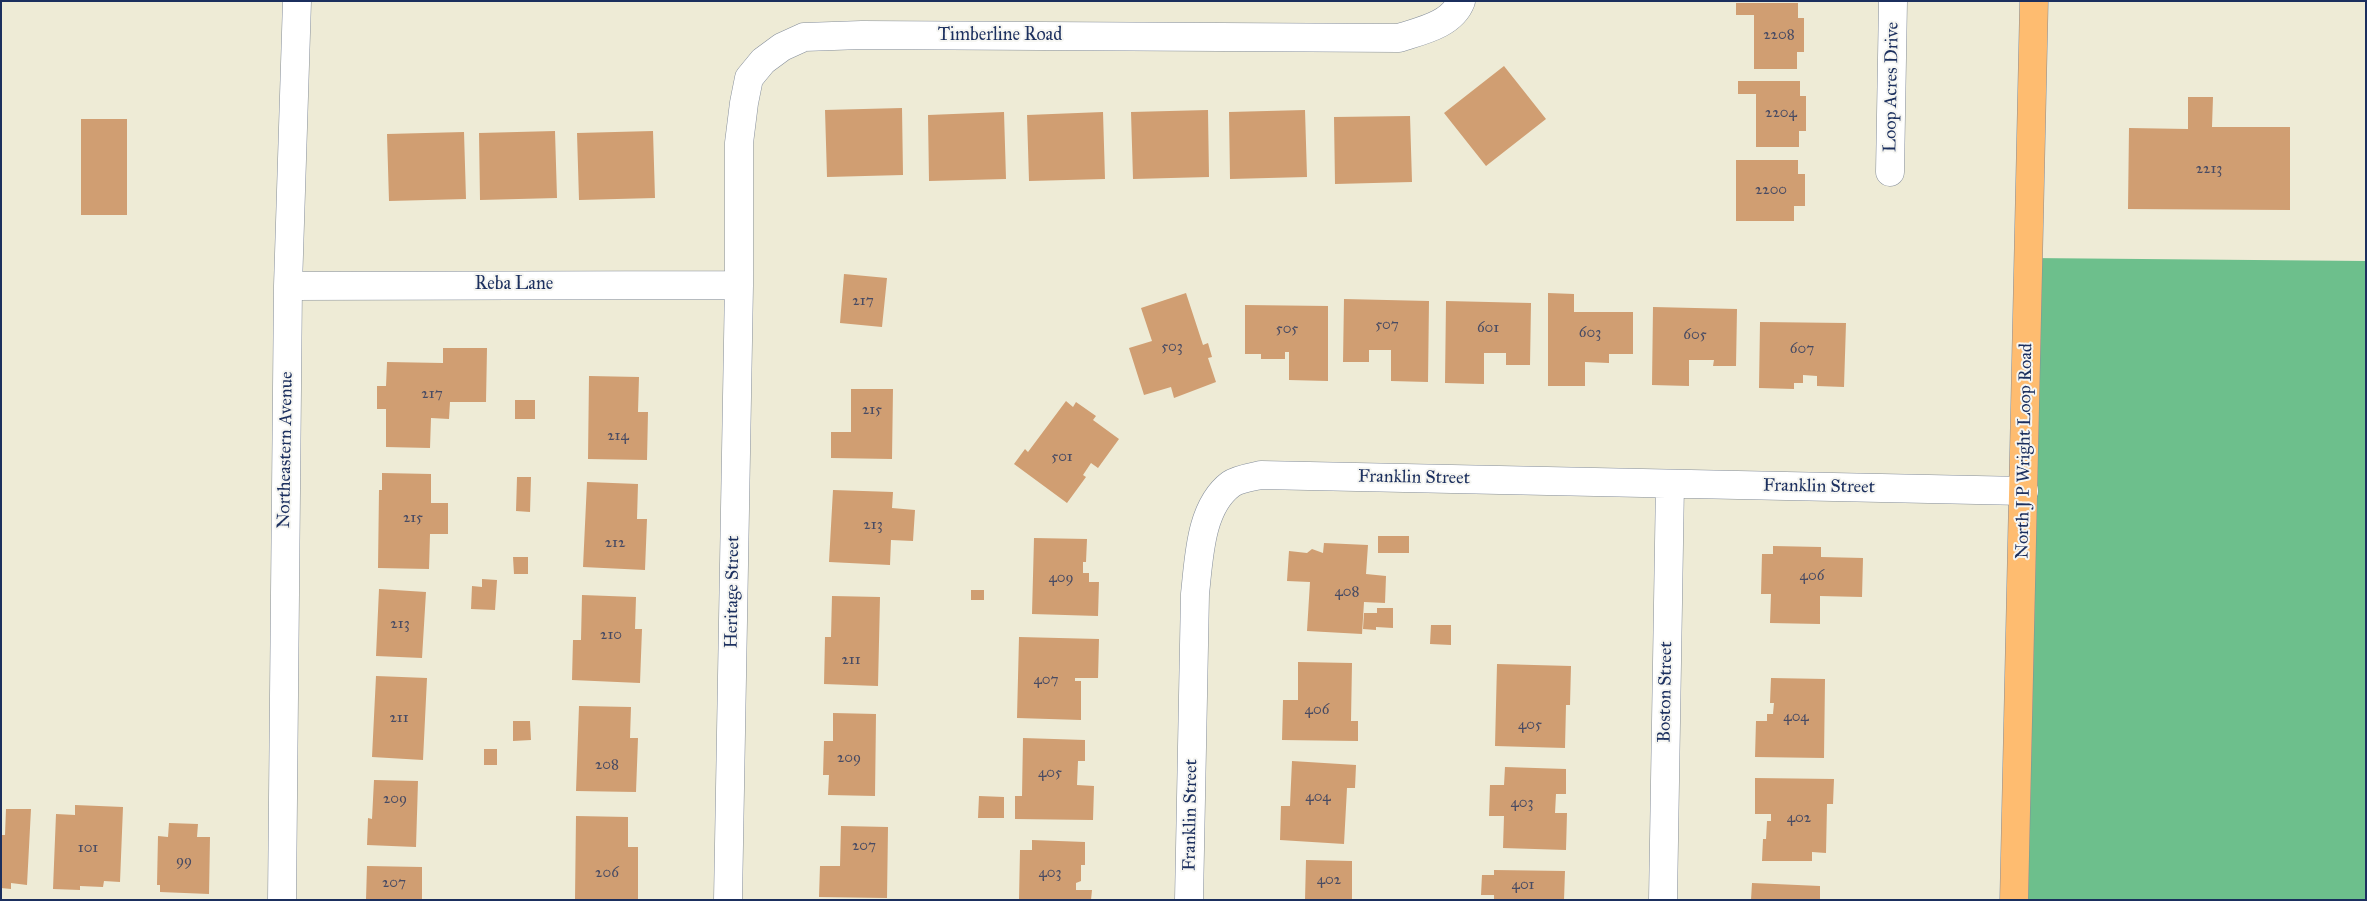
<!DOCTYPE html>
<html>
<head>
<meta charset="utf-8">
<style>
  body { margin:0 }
  #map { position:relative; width:2367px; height:901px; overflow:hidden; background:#eeebd6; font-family:"IM FELL Great Primer",serif }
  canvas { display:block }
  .frame { position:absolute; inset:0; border:2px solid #1b2f5e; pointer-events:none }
</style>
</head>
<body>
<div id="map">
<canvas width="2367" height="901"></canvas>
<div class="frame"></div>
</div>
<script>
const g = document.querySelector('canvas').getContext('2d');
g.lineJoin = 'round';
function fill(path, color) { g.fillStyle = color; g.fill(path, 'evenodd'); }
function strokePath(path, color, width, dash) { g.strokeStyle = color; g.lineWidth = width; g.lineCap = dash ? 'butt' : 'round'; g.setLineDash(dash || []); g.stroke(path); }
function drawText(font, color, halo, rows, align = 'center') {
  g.font = font + ' "IM FELL Great Primer",serif'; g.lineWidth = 4; g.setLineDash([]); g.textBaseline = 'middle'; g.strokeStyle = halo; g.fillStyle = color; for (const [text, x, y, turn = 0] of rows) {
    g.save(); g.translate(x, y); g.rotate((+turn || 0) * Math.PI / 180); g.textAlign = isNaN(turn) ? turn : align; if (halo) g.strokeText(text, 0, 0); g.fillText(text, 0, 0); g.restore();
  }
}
const forest = new Path2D(`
  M 2030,258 L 2366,261 L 2366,900 L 2014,900 Z`);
const building = new Path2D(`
  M 1736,3 L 1798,3 L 1798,18 L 1804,18 L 1804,52 L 1797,52 L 1797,69 L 1754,69 L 1754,15 L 1736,15 Z
  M 1504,66 L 1546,119 L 1486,166 L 1444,113 Z
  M 1738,81 L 1800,81 L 1800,96 L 1806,96 L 1806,131 L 1799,131 L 1799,147 L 1756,147 L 1756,94 L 1738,94 Z
  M 2188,97 L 2213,97 L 2212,127 L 2290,127 L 2290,210 L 2128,209 L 2129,128 L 2188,129 Z
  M 902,108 L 903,175 L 827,177 L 825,110 Z
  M 1208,110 L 1209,177 L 1133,179 L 1131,112 Z
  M 1305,110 L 1307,177 L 1230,179 L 1229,112 Z
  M 1004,112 L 1006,179 L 929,181 L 928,115 Z
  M 1103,112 L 1105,179 L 1029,181 L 1027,115 Z
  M 1410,116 L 1412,182 L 1335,184 L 1334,117 Z
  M 81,119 L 127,119 L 127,215 L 81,215 Z
  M 555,131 L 557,198 L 480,200 L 479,133 Z
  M 653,131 L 655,198 L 579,200 L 577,133 Z
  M 464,132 L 466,199 L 389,201 L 387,134 Z
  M 1736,160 L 1798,160 L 1798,174 L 1805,174 L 1805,206 L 1794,206 L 1794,221 L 1736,221 Z
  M 844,274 L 887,278 L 882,327 L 840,323 Z
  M 1186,293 L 1203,345 L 1208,343 L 1212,357 L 1208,358 L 1216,382 L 1174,398 L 1171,387 L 1144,395 L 1129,348 L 1152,341 L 1141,308 Z
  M 1548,293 L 1574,294 L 1574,312 L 1633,312 L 1633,354 L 1609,354 L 1609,363 L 1585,362 L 1585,386 L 1548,386 Z
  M 1344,299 L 1429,301 L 1428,382 L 1391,381 L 1391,350 L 1369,350 L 1369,362 L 1343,362 Z
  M 1446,301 L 1531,303 L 1530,365 L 1506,365 L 1506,353 L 1484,353 L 1484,384 L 1445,383 Z
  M 1245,305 L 1328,306 L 1328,381 L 1289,380 L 1289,352 L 1285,352 L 1285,359 L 1261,359 L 1261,354 L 1245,354 Z
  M 1653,307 L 1737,309 L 1736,366 L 1713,366 L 1714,360 L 1689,360 L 1689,386 L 1652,385 Z
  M 1760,322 L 1846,323 L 1844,387 L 1817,386 L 1817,376 L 1803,375 L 1803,383 L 1794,383 L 1794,389 L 1759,388 Z
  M 443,348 L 487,348 L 486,402 L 450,402 L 449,419 L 431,418 L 430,448 L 386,447 L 386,409 L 377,409 L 377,386 L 386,386 L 387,362 L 443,363 Z
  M 589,376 L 639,377 L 638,412 L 648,412 L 647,460 L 588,459 Z
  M 851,389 L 893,389 L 892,459 L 831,458 L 831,432 L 851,432 Z
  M 515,400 L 535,400 L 535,419 L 515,419 Z
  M 1066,401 L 1073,407 L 1076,402 L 1096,416 L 1093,420 L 1119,439 L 1098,468 L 1091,463 L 1083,475 L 1086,477 L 1067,503 L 1014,464 L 1025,449 L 1028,452 Z
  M 382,473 L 431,474 L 431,503 L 448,503 L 448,534 L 430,534 L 429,569 L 378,568 L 379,490 L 382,490 Z
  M 517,477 L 531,477 L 530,512 L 516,511 Z
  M 587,482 L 638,484 L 637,519 L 647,519 L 645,570 L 583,567 Z
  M 833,490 L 893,492 L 892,508 L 915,510 L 913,541 L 891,540 L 890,565 L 829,562 Z
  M 1378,536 L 1409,536 L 1409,553 L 1378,553 Z
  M 1034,538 L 1087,539 L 1086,562 L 1083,562 L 1083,573 L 1089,573 L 1089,582 L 1099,582 L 1098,616 L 1032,614 Z
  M 1324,543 L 1368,545 L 1366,574 L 1386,576 L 1385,603 L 1364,602 L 1362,634 L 1307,631 L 1310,582 L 1287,581 L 1289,551 L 1307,553 L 1312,549 L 1323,553 Z
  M 1773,546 L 1821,547 L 1821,557 L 1863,558 L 1862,597 L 1820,596 L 1820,624 L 1770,623 L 1771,594 L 1761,594 L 1762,554 L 1773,554 Z
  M 513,557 L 528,557 L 528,574 L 514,574 Z
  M 482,579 L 497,580 L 495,610 L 471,609 L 472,586 L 482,587 Z
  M 379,589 L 426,592 L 422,658 L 376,656 Z
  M 971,590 L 984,590 L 984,600 L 971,600 Z
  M 582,595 L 636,597 L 635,629 L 642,629 L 640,683 L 572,680 L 573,640 L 581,640 Z
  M 832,596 L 880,597 L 878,686 L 824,684 L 825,637 L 831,637 Z
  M 1377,608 L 1393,608 L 1393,628 L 1376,627 L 1376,618 L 1376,630 L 1363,629 L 1364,613 L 1377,613 Z
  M 1431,625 L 1451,625 L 1451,645 L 1430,644 Z
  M 1019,637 L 1099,639 L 1098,678 L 1075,678 L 1075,681 L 1081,681 L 1081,720 L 1017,718 Z
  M 1298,662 L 1352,663 L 1351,721 L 1358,721 L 1358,741 L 1282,740 L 1283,700 L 1298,700 Z
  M 1497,664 L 1571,666 L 1570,705 L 1566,705 L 1565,748 L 1495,746 Z
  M 376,676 L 427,678 L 423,760 L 372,757 Z
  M 1771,678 L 1825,679 L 1824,758 L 1755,757 L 1756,721 L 1767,721 L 1767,714 L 1773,714 L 1774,703 L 1770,703 Z
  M 579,706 L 631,707 L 630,738 L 638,738 L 636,792 L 576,791 Z
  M 833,713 L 876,714 L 875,796 L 828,795 L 829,775 L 823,775 L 824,741 L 833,741 Z
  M 513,721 L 530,721 L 531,740 L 513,741 Z
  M 1023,738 L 1085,740 L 1085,761 L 1078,761 L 1077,785 L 1094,786 L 1093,820 L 1015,819 L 1015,796 L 1022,796 Z
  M 484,749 L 497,749 L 497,765 L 484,765 Z
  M 1292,761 L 1356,765 L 1355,788 L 1347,788 L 1344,844 L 1280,840 L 1281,806 L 1290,806 Z
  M 1505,767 L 1566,769 L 1566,794 L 1556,794 L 1555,813 L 1567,813 L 1566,850 L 1503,848 L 1504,816 L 1489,816 L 1490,785 L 1504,785 Z
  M 1755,778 L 1834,779 L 1833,804 L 1827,804 L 1826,853 L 1812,852 L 1812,861 L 1762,861 L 1763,839 L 1766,839 L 1767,821 L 1771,821 L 1771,814 L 1755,814 Z
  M 374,780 L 418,781 L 416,847 L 367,845 L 368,818 L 372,819 Z
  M 979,796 L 1004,797 L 1004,818 L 978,818 Z
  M 75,805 L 123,807 L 120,882 L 104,881 L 103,887 L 80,886 L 80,890 L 53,889 L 56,814 L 75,815 Z
  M 6,809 L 31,809 L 27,885 L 11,883 L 11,889 L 1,888 L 1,835 L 5,835 Z
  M 576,816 L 628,817 L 628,847 L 638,847 L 638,900 L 575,899 Z
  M 169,823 L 198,824 L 197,837 L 210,837 L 209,894 L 160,892 L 160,885 L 157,885 L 158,836 L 168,837 Z
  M 841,826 L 888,827 L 887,898 L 819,897 L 820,866 L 840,866 Z
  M 1032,840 L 1085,842 L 1085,865 L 1081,865 L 1081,881 L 1076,883 L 1076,890 L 1092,890 L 1091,900 L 1019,900 L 1020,850 L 1032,850 Z
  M 1306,860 L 1352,861 L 1352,900 L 1305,900 Z
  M 367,866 L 422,867 L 422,900 L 366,900 Z
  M 1494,870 L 1565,871 L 1564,900 L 1494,900 L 1494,895 L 1481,895 L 1482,875 L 1494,875 Z
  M 1752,883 L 1820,886 L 1820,900 L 1751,900 Z`);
const minor = new Path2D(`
  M 1890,172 L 1893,1
  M 288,286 L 739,285
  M 282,900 L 288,286 L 297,1
  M 728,900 L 739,285 L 739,143 L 744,103 L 749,78 L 763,61 L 782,47 L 804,37 L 862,35 L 1399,38 C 1420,31 1452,25 1461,1
  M 1189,900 L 1195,594 C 1199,558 1200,507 1231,484 C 1238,479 1252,477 1261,475 L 2024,491
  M 1663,900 L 1670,484`);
const major = new Path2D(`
  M 2014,900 L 2034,1`);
const numberNames = [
  ["2208",1779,35],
  ["2204",1781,113],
  ["2213",2209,169],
  ["2200",1771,190],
  ["217",863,301],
  ["507",1387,325],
  ["601",1488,328],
  ["505",1287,329],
  ["603",1590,333],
  ["605",1695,335],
  ["503",1172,347],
  ["607",1802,349],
  ["217",432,394],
  ["215",872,410],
  ["214",618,436],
  ["501",1062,457],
  ["215",413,518],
  ["213",873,525],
  ["212",615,543],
  ["406",1812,576],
  ["409",1061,578],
  ["408",1347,592],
  ["213",400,624],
  ["210",611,635],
  ["211",851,660],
  ["407",1046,680],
  ["406",1317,710],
  ["404",1796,717],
  ["211",399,718],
  ["405",1530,725],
  ["209",849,758],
  ["208",607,765],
  ["405",1050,773],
  ["404",1318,797],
  ["209",395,799],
  ["403",1522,803],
  ["402",1799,818],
  ["207",864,846],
  ["101",88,848],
  ["99",184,861],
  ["206",607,873],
  ["403",1050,873],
  ["402",1329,880],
  ["207",394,883],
  ["401",1523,885]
];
const streetNames = [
  ["Timberline Road",1000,36],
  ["Loop Acres Drive",1892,87,-89],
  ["Reba Lane",514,285],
  ["Northeastern Avenue",286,450,-89],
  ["North J P Wright Loop Road",2025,451,-89],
  ["Franklin Street",1414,478,1],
  ["Franklin Street",1819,487,1],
  ["Heritage Street",733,592,-89],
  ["Boston Street",1666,692,-89],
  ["Franklin Street",1191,815,-89]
];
fill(forest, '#6dbf8c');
fill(building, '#d09e72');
strokePath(minor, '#848d9a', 29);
strokePath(major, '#848d9a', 29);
strokePath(minor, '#fff', 28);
strokePath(major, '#febc70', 28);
drawText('15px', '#484b63', null, numberNames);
drawText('18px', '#1b2f5e', '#f6f6f2', streetNames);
</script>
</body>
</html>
